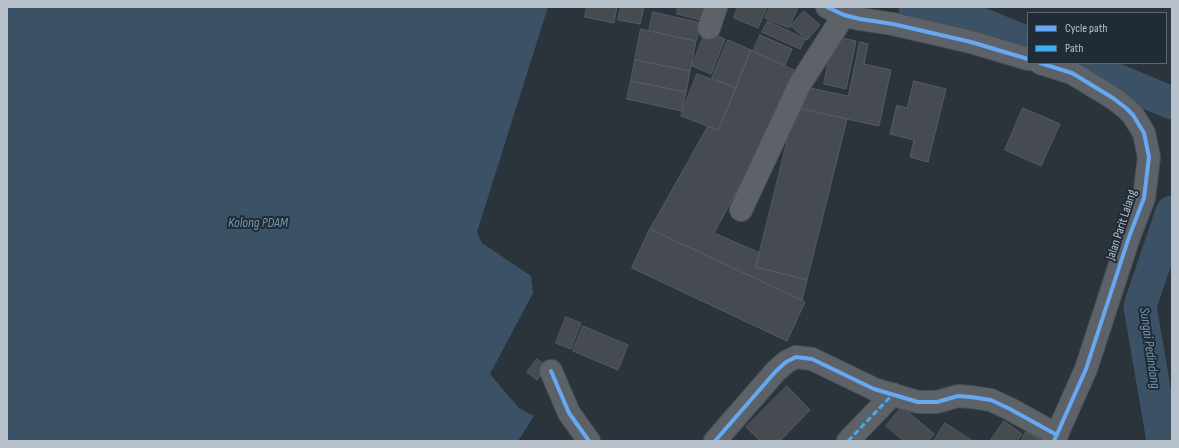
<!DOCTYPE html>
<html>
<head>
<meta charset="utf-8">
<style>
  body { margin:0 }
  #map { position:relative; width:1179px; height:448px; overflow:hidden; background:#2c343b; font-family:"Sofia Sans Condensed",sans-serif }
  canvas { display:block }
  .frame { position:absolute; inset:0; border:8px solid #b7c1cb; pointer-events:none }
  .legend { position:absolute; left:1027px; top:12px; width:140px; height:52px; box-sizing:border-box; background:#1f2b36; border:1px solid #5c6772; margin:0; padding:5px 7px; list-style:none; font-size:12px; color:#b7c1cb }
  .legend li { display:flex; align-items:center; gap:8px; height:20px }
  .legend b { width:20px; border:1px solid #5c6772 }
</style>
</head>
<body>
<div id="map">
<canvas width="1179" height="448"></canvas>
<div class="frame"></div>
<ul class="legend">
<li><b style="height:5px;background:#66a8f1"></b>Cycle path</li>
<li><b style="height:5px;background:#42abf6"></b>Path</li>
</ul>
</div>
<script>
const g = document.querySelector('canvas').getContext('2d');
g.lineJoin = 'round';
function fill(path, color) { g.fillStyle = color; g.fill(path, 'evenodd'); }
function strokePath(path, color, width, dash) { g.strokeStyle = color; g.lineWidth = width; g.lineCap = dash ? 'butt' : 'round'; g.setLineDash(dash || []); g.stroke(path); }
function drawText(font, color, halo, rows, align = 'center') {
  g.font = font + ' "Sofia Sans Condensed",sans-serif'; g.lineWidth = 4; g.setLineDash([]); g.textBaseline = 'middle'; g.strokeStyle = halo; g.fillStyle = color; for (const [text, x, y, turn = 0] of rows) {
    g.save(); g.translate(x, y); g.rotate((+turn || 0) * Math.PI / 180); g.textAlign = isNaN(turn) ? turn : align; if (halo) g.strokeText(text, 0, 0); g.fillText(text, 0, 0); g.restore();
  }
}
const water = new Path2D(`
  M 7,7 L 548,7 L 477,232 L 482,243 L 531,276 L 533,293 L 490,374 L 519,408 L 534,416 L 518,441 L 7,441 Z`);
const river = new Path2D(`
  M 915,7 L 942,17 L 974,21 L 1028,43
  M 1076,63 L 1172,103
  M 1163,441 L 1140,306 L 1172,212`);
const building = new Path2D(`
  M 587,7 L 617,7 L 614,23 L 585,17 Z
  M 621,7 L 644,7 L 640,24 L 618,20 Z
  M 678,7 L 712,7 L 708,22 L 677,14 Z
  M 738,7 L 767,7 L 758,28 L 734,18 Z
  M 770,7 L 798,7 L 789,28 L 765,18 Z
  M 804,11 L 820,25 L 807,40 L 791,26 Z
  M 653,12 L 701,23 L 696,41 L 649,31 Z
  M 768,21 L 805,39 L 800,49 L 762,32 Z
  M 641,29 L 696,41 L 690,71 L 635,60 Z
  M 706,31 L 725,39 L 711,74 L 692,66 Z
  M 760,35 L 792,49 L 785,65 L 753,52 Z
  M 834,36 L 856,41 L 846,89 L 824,84 Z
  M 728,40 L 751,50 L 736,88 L 712,78 Z
  M 860,42 L 868,44 L 864,64 L 891,70 L 879,126 L 801,109 L 805,87 L 848,96 Z
  M 751,50 L 800,73 L 714,233 L 760,253 L 756,267 L 807,280 L 802,300 L 650,229 L 708,126 L 718,130 Z
  M 635,60 L 690,71 L 686,92 L 631,81 Z
  M 697,74 L 736,88 L 718,130 L 681,116 Z
  M 631,81 L 686,92 L 682,111 L 627,99 Z
  M 914,81 L 946,89 L 928,162 L 910,157 L 914,140 L 890,134 L 897,105 L 907,108 Z
  M 796,107 L 847,119 L 807,280 L 756,267 Z
  M 1023,108 L 1060,124 L 1041,166 L 1005,150 Z
  M 650,229 L 805,302 L 787,341 L 632,268 Z
  M 566,317 L 581,323 L 571,349 L 556,343 Z
  M 583,326 L 628,345 L 618,370 L 573,351 Z
  M 537,359 L 547,367 L 537,380 L 527,372 Z
  M 787,386 L 810,410 L 780,441 L 760,441 L 746,427 Z
  M 902,407 L 934,434 L 928,441 L 904,441 L 886,426 Z
  M 1004,421 L 1022,434 L 1017,441 L 991,440 Z
  M 945,423 L 973,441 L 934,441 Z
  M 1026,432 L 1042,441 L 1021,441 Z`);
const minor = new Path2D(`
  M 827,7 L 844,15 L 860,19 L 893,24 L 971,42 L 1028,59
  M 709,28 L 716,7
  M 1040,63 L 1072,73 L 1113,98 L 1126,108 L 1133,115 L 1144,133 L 1149,157 L 1144,198 L 1129,237 L 1086,369 L 1054,441
  M 741,210 L 800,84 L 844,15
  M 551,371 L 569,413 L 589,441
  M 715,441 L 776,371 L 786,362 L 796,357 L 812,359 L 874,389 L 918,402 L 937,402 L 958,396 L 971,397 L 991,400 L 1010,409 L 1057,435
  M 848,441 L 893,394`);
const quiet = new Path2D(`
  M 848,441 L 893,394`);
const cycleway = new Path2D(`
  M 827,7 L 844,15 L 860,19 L 893,24 L 971,42 L 1028,59
  M 1040,63 L 1072,73 L 1113,98 L 1126,108 L 1133,115 L 1144,133 L 1149,157 L 1144,198 L 1129,237 L 1086,369 L 1054,441
  M 551,371 L 569,413 L 589,441
  M 715,441 L 776,371 L 786,362 L 796,357 L 812,359 L 874,389 L 918,402 L 937,402 L 958,396 L 971,397 L 991,400 L 1010,409 L 1057,435`);
const streetNames = [
  ["Jalan Parit Lalang",1122,225,-72]
];
const waterNames = [
  ["Kolong PDAM",258,223],
  ["Sungai Pedindang",1149,348,82]
];
fill(water, '#3b5165');
strokePath(river, '#3b5165', 33);
fill(building, '#454b51');
strokePath(building, '#545c63', 1);
strokePath(minor, '#4a5055', 24);
strokePath(minor, '#5d6269', 22);
strokePath(quiet, '#42abf6', 3, [6, 3]);
strokePath(cycleway, '#66a8f1', 4);
drawText('13px', '#b7c1cb', '#1f2b36', streetNames);
drawText('italic 14px', '#7895ad', '#1f2b36', waterNames);
</script>
</body>
</html>
